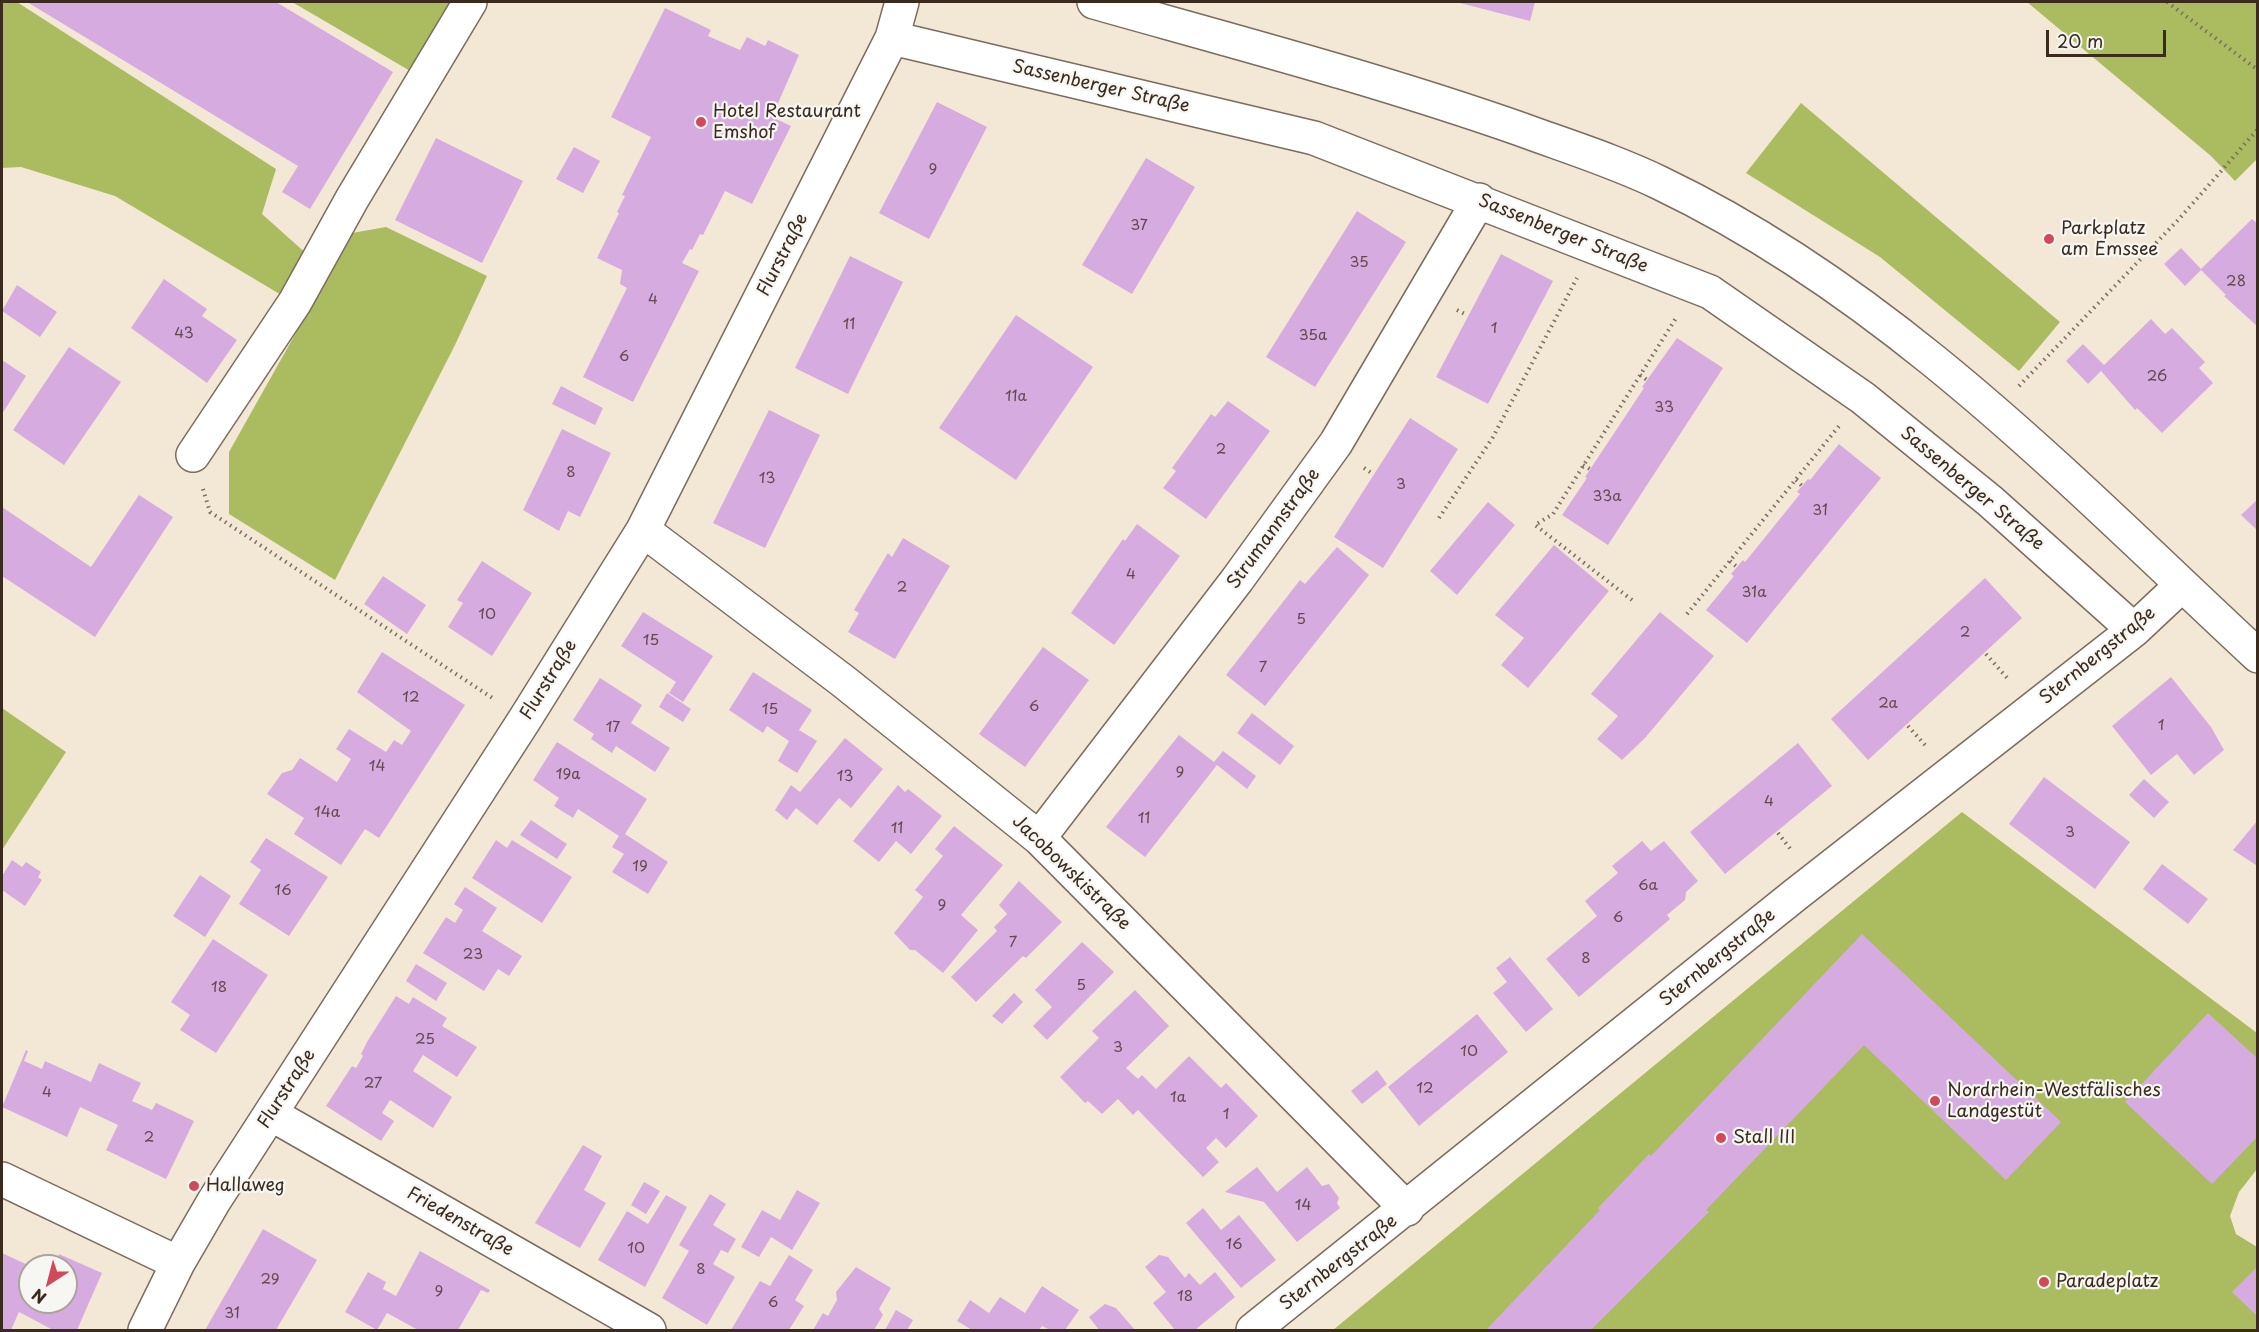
<!DOCTYPE html>
<html>
<head>
<meta charset="utf-8">
<style>
  body { margin:0 }
  #map { position:relative; width:2259px; height:1332px; overflow:hidden; background:#f3e8d5; font-family:"Playpen Sans",sans-serif }
  canvas { display:block }
  .frame { position:absolute; inset:0; border:3px solid #3b2a1e; pointer-events:none }
  .north { position:absolute; left:18px; top:1254px; width:60px; height:60px; box-sizing:border-box; background:#f6f6f2; border:2px solid #aba49d; border-radius:50%; rotate:216deg; font-size:16px; font-weight:700; line-height:24px; text-align:center; color:#3b2a1e }
  .north::after { content:''; display:block; margin:auto; width:21px; height:27px; background:#d1495b; clip-path:polygon(50% 0,100% 100%,50% 72%,0 100%) }
  .scale { position:absolute; left:2046px; top:30px; width:120px; height:27px; box-sizing:border-box; border:3px solid #3b2a1e; border-top:0; padding-left:8px; font-size:18px; line-height:21px; white-space:nowrap; color:#3b2a1e; -webkit-text-stroke:4px #f6f6f2; paint-order:stroke }
</style>
</head>
<body>
<div id="map">
<canvas width="2259" height="1332"></canvas>
<div class="frame"></div>
<div class="north">N</div>
<div class="scale">20 m</div>
</div>
<script>
const g = document.querySelector('canvas').getContext('2d');
g.lineJoin = 'round';
function fill(path, color) { g.fillStyle = color; g.fill(path, 'evenodd'); }
function strokePath(path, color, width, dash) { g.strokeStyle = color; g.lineWidth = width; g.lineCap = dash ? 'butt' : 'round'; g.setLineDash(dash || []); g.stroke(path); }
function drawText(font, color, halo, rows, align = 'center') {
  g.font = font + ' "Playpen Sans",sans-serif'; g.lineWidth = 4.5; g.setLineDash([]); g.textBaseline = 'middle'; g.strokeStyle = halo; g.fillStyle = color; for (const [text, x, y, turn = 0] of rows) {
    g.save(); g.translate(x, y); g.rotate((+turn || 0) * Math.PI / 180); g.textAlign = isNaN(turn) ? turn : align; if (halo) g.strokeText(text, 0, 0); g.fillText(text, 0, 0); g.restore();
  }
}
const green = new Path2D(`
  M 2,2 L 17,2 L 276,169 L 262,214 L 309,256 L 283,296 L 115,196 L 21,167 L 2,168 Z
  M 292,2 L 456,2 L 412,72 Z
  M 2027,2 L 2257,2 L 2257,159 L 2235,181 L 2211,156 Z
  M 1801,103 L 2060,322 L 2019,371 L 1880,257 L 1746,173 Z
  M 386,227 L 487,276 L 455,345 L 335,580 L 229,514 L 229,452 L 352,233 Z
  M 2,708 L 66,752 L 2,850 Z
  M 1962,812 L 2257,1033 L 2257,1169 L 2239,1192 L 2230,1216 L 2236,1234 L 2257,1247 L 2257,1330 L 1333,1330 Z`);
const building = new Path2D(`
  M 27,2 L 276,2 L 393,72 L 310,209 L 282,192 L 298,166 Z
  M 1456,2 L 1535,2 L 1530,21 Z
  M 665,8 L 711,30 L 708,36 L 740,50 L 747,37 L 765,46 L 768,40 L 799,55 L 772,117 L 791,126 L 752,204 L 725,191 L 703,235 L 700,234 L 692,250 L 690,249 L 682,263 L 699,271 L 633,402 L 583,377 L 627,288 L 620,284 L 622,270 L 597,258 L 619,213 L 617,212 L 625,196 L 622,195 L 651,137 L 611,117 Z
  M 937,102 L 987,127 L 929,239 L 879,213 Z
  M 436,138 L 523,181 L 482,263 L 395,220 Z
  M 574,147 L 600,161 L 583,193 L 556,179 Z
  M 1146,158 L 1195,187 L 1132,294 L 1082,265 Z
  M 1357,211 L 1406,242 L 1315,387 L 1266,357 Z
  M 2252,219 L 2258,224 L 2258,327 L 2224,296 L 2226,295 L 2201,270 L 2185,286 L 2164,264 L 2181,248 L 2201,269 Z
  M 1501,254 L 1553,281 L 1488,404 L 1436,377 Z
  M 850,256 L 903,282 L 848,394 L 795,368 Z
  M 164,279 L 207,309 L 202,316 L 237,340 L 207,383 L 131,328 Z
  M 17,285 L 57,312 L 40,337 L 2,311 Z
  M 1016,315 L 1093,367 L 1016,480 L 939,428 Z
  M 2151,319 L 2165,334 L 2172,328 L 2205,362 L 2199,368 L 2213,383 L 2162,433 L 2137,408 L 2135,410 L 2101,371 L 2088,384 L 2066,361 L 2083,344 L 2104,365 Z
  M 1677,338 L 1723,368 L 1608,545 L 1562,515 L 1587,478 L 1585,477 L 1644,388 L 1642,387 Z
  M 69,347 L 121,382 L 64,465 L 13,430 Z
  M 2,360 L 26,376 L 2,414 Z
  M 561,386 L 603,408 L 595,425 L 552,404 Z
  M 1228,401 L 1270,431 L 1206,519 L 1163,488 L 1176,471 L 1172,468 L 1211,414 L 1215,417 Z
  M 769,410 L 820,435 L 765,548 L 713,523 Z
  M 1410,418 L 1458,449 L 1383,568 L 1334,537 Z
  M 562,429 L 611,453 L 580,517 L 568,511 L 559,531 L 523,510 Z
  M 1839,444 L 1881,478 L 1747,643 L 1706,610 L 1734,576 L 1731,574 L 1743,560 L 1745,562 L 1800,494 L 1797,492 L 1808,479 L 1810,480 Z
  M 139,495 L 173,517 L 95,637 L 2,576 L 2,507 L 91,567 Z
  M 2258,499 L 2258,531 L 2241,515 Z
  M 1488,502 L 1515,525 L 1457,595 L 1430,571 Z
  M 1137,524 L 1180,556 L 1114,645 L 1071,613 L 1123,539 L 1125,541 Z
  M 903,538 L 950,566 L 895,659 L 848,632 L 859,613 L 854,610 L 888,553 L 892,557 Z
  M 1554,545 L 1609,591 L 1528,688 L 1501,665 L 1524,638 L 1495,615 Z
  M 1337,547 L 1369,575 L 1265,706 L 1226,675 L 1300,580 L 1305,584 Z
  M 482,561 L 532,593 L 492,656 L 448,627 L 463,603 L 457,600 Z
  M 383,576 L 426,605 L 407,634 L 364,604 Z
  M 1985,578 L 2022,618 L 1868,760 L 1831,719 Z
  M 643,612 L 713,656 L 683,702 L 669,693 L 676,682 L 621,646 Z
  M 1660,612 L 1714,656 L 1645,738 L 1622,760 L 1597,739 L 1618,716 L 1591,694 Z
  M 1043,647 L 1089,680 L 1025,767 L 979,734 Z
  M 382,652 L 465,705 L 379,838 L 365,829 L 341,865 L 294,834 L 304,818 L 267,794 L 282,773 L 292,770 L 300,758 L 337,782 L 351,759 L 336,749 L 349,729 L 386,752 L 394,740 L 402,745 L 411,731 L 357,692 Z
  M 753,672 L 812,710 L 799,730 L 817,741 L 797,773 L 778,761 L 789,741 L 767,726 L 763,733 L 729,710 Z
  M 2171,677 L 2211,727 L 2224,750 L 2194,775 L 2177,754 L 2151,775 L 2112,726 Z
  M 600,678 L 642,705 L 631,723 L 670,748 L 655,772 L 616,746 L 612,753 L 591,739 L 594,734 L 573,720 Z
  M 667,693 L 691,709 L 683,722 L 659,707 Z
  M 1252,713 L 1294,746 L 1280,765 L 1237,733 Z
  M 1179,735 L 1214,762 L 1223,751 L 1256,776 L 1247,789 L 1217,765 L 1145,857 L 1106,827 Z
  M 845,738 L 883,769 L 851,808 L 839,798 L 817,825 L 796,808 L 787,820 L 775,810 L 791,785 L 800,792 Z
  M 557,742 L 647,799 L 625,834 L 668,862 L 648,894 L 612,872 L 624,854 L 612,847 L 619,836 L 578,809 L 573,818 L 554,806 L 559,798 L 533,780 Z
  M 1798,743 L 1832,786 L 1725,874 L 1690,832 Z
  M 2044,777 L 2130,842 L 2095,889 L 2009,824 Z
  M 2144,779 L 2169,802 L 2154,818 L 2129,795 Z
  M 898,785 L 905,792 L 908,789 L 942,816 L 911,854 L 896,841 L 879,862 L 853,841 Z
  M 531,820 L 567,844 L 557,859 L 520,835 Z
  M 2258,820 L 2258,863 L 2256,865 L 2233,850 Z
  M 954,826 L 1003,865 L 961,915 L 978,930 L 943,973 L 915,950 L 910,950 L 894,933 L 923,897 L 915,890 L 943,856 L 935,849 Z
  M 266,838 L 328,877 L 289,936 L 239,904 L 261,870 L 250,862 Z
  M 496,840 L 507,848 L 512,840 L 572,877 L 542,923 L 472,878 Z
  M 1642,841 L 1651,851 L 1664,841 L 1698,881 L 1686,892 L 1685,900 L 1667,915 L 1670,919 L 1579,997 L 1546,959 L 1597,916 L 1585,901 L 1618,873 L 1612,866 Z
  M 12,860 L 22,867 L 26,862 L 41,872 L 38,877 L 42,880 L 25,906 L 2,890 L 2,876 Z
  M 2162,864 L 2208,899 L 2188,924 L 2143,889 Z
  M 200,875 L 231,896 L 205,937 L 173,916 Z
  M 1019,881 L 1062,922 L 1026,958 L 1023,956 L 976,1002 L 951,977 L 997,931 L 994,927 L 1007,914 L 999,905 Z
  M 465,887 L 497,908 L 482,931 L 522,956 L 509,976 L 498,969 L 484,991 L 423,953 L 446,917 L 455,923 L 463,910 L 454,904 Z
  M 1862,934 L 2061,1122 L 2006,1180 L 1864,1045 L 1706,1210 L 1709,1212 L 1591,1330 L 1486,1330 L 1600,1210 L 1598,1208 L 1649,1154 L 1651,1156 Z
  M 213,939 L 268,975 L 216,1053 L 180,1030 L 190,1015 L 171,1002 Z
  M 1082,942 L 1114,972 L 1047,1040 L 1033,1026 L 1052,1007 L 1035,990 Z
  M 1510,957 L 1553,1009 L 1526,1032 L 1493,993 L 1507,982 L 1496,968 Z
  M 416,964 L 447,983 L 436,1001 L 406,981 Z
  M 1135,990 L 1169,1026 L 1126,1068 L 1138,1079 L 1142,1075 L 1156,1089 L 1189,1056 L 1221,1088 L 1226,1083 L 1258,1116 L 1226,1148 L 1216,1138 L 1206,1148 L 1219,1162 L 1203,1177 L 1138,1110 L 1133,1115 L 1118,1099 L 1102,1114 L 1088,1101 L 1085,1103 L 1060,1077 L 1099,1038 L 1092,1031 Z
  M 1014,993 L 1023,1002 L 1002,1024 L 992,1016 Z
  M 396,996 L 409,1004 L 413,997 L 447,1018 L 442,1026 L 477,1047 L 457,1077 L 423,1055 L 413,1071 L 452,1097 L 433,1128 L 390,1100 L 382,1113 L 394,1121 L 381,1141 L 326,1106 L 352,1066 L 356,1068 L 363,1056 L 361,1054 L 367,1042 Z
  M 2208,1013 L 2258,1059 L 2258,1136 L 2212,1184 L 2125,1102 Z
  M 1477,1014 L 1508,1052 L 1419,1126 L 1388,1087 Z
  M 26,1050 L 28,1051 L 24,1061 L 42,1069 L 45,1061 L 91,1082 L 99,1063 L 141,1083 L 132,1101 L 152,1110 L 156,1103 L 194,1121 L 166,1179 L 106,1150 L 118,1125 L 80,1107 L 67,1137 L 2,1107 Z
  M 1377,1070 L 1387,1084 L 1362,1104 L 1351,1091 Z
  M 583,1145 L 602,1156 L 584,1190 L 606,1203 L 580,1248 L 535,1223 Z
  M 1257,1167 L 1277,1192 L 1307,1167 L 1322,1186 L 1329,1184 L 1339,1198 L 1337,1203 L 1340,1208 L 1297,1242 L 1264,1202 L 1225,1192 Z
  M 644,1182 L 660,1191 L 646,1214 L 631,1205 Z
  M 797,1190 L 820,1203 L 792,1250 L 771,1237 L 759,1257 L 741,1247 L 762,1210 L 780,1220 Z
  M 710,1194 L 726,1204 L 713,1225 L 736,1239 L 728,1253 L 721,1250 L 713,1264 L 735,1277 L 707,1325 L 662,1298 L 689,1251 L 679,1245 Z
  M 666,1195 L 687,1207 L 645,1287 L 598,1260 L 627,1211 L 648,1224 Z
  M 1203,1208 L 1221,1230 L 1239,1215 L 1276,1260 L 1241,1288 L 1186,1223 Z
  M 263,1229 L 317,1260 L 276,1330 L 205,1330 Z
  M 420,1251 L 490,1290 L 488,1293 L 481,1290 L 458,1330 L 418,1330 L 387,1313 L 377,1330 L 345,1312 L 368,1272 L 386,1282 L 383,1289 L 396,1296 Z
  M 2,1253 L 30,1266 L 30,1302 L 66,1302 L 66,1266 L 54,1266 L 59,1254 L 102,1273 L 77,1330 L 53,1330 L 19,1312 L 11,1330 L 2,1330 Z
  M 789,1255 L 813,1270 L 795,1300 L 804,1306 L 789,1330 L 731,1330 L 760,1281 L 770,1286 Z
  M 1159,1255 L 1168,1257 L 1185,1278 L 1189,1273 L 1200,1285 L 1215,1272 L 1235,1297 L 1195,1330 L 1175,1330 L 1153,1303 L 1166,1292 L 1145,1267 Z
  M 2258,1266 L 2258,1317 L 2232,1292 Z
  M 856,1267 L 891,1288 L 879,1309 L 883,1315 L 874,1330 L 813,1330 L 823,1313 L 828,1316 L 837,1300 L 836,1292 Z
  M 1042,1286 L 1079,1310 L 1065,1330 L 1050,1330 L 1042,1326 L 1039,1330 L 972,1330 L 957,1321 L 970,1300 L 989,1313 L 1000,1297 L 1025,1313 Z
  M 1105,1304 L 1116,1308 L 1135,1330 L 1099,1330 L 1089,1317 Z
  M 896,1310 L 913,1320 L 907,1330 L 885,1330 Z`);
const path = new Path2D(`
  M 2167,2 L 2258,70
  M 1457,310 L 1467,315
  M 1640,375 L 1647,380
  M 2019,386 L 2179,219 L 2258,129
  M 1583,465 L 1590,469
  M 1364,468 L 1373,474
  M 1796,480 L 1802,486
  M 203,489 L 210,512 L 494,699
  M 1439,518 L 1493,437 L 1577,278
  M 1730,561 L 1737,567
  M 1632,600 L 1535,525 L 1553,514 L 1676,318
  M 1687,614 L 1839,426
  M 1986,654 L 2009,680
  M 1908,726 L 1925,745
  M 1778,833 L 1792,851`);
const minor = new Path2D(`
  M 1094,2 C 1236,42 1380,80 1520,129 C 1566,146 1615,161 1660,183 C 1892,294 2072,483 2258,656
  M 892,38 L 1314,138 L 1710,292 L 1863,398 L 1990,501 L 2134,630
  M 193,455 L 295,302 L 352,199 L 470,2
  M 643,530 L 843,681 L 1039,838 L 1407,1209
  M 1039,838 L 1237,580 L 1336,443 L 1479,200
  M 271,1114 L 649,1330
  M 2,1179 L 178,1263
  M 145,1330 L 178,1263 L 214,1201 L 525,719 L 643,530 L 892,38 L 902,2
  M 1253,1330 L 1795,895 L 2134,630 L 2182,585`);
const markers = [
  [701,122,6,"#d1495b"],
  [2049,239,6,"#d1495b"],
  [1935,1101,6,"#d1495b"],
  [1721,1138,6,"#d1495b"],
  [194,1186,6,"#d1495b"],
  [2044,1282,6,"#d1495b"]
];
const numberNames = [
  ["9",933,170],
  ["37",1139,226],
  ["35",1359,263],
  ["28",2236,282],
  ["4",653,300],
  ["11",849,325],
  ["1",1494,329],
  ["43",184,334],
  ["35a",1313,336],
  ["6",624,357],
  ["26",2157,377],
  ["11a",1016,397],
  ["33",1664,408],
  ["2",1221,450],
  ["8",571,473],
  ["13",767,479],
  ["3",1401,485],
  ["33a",1607,497],
  ["31",1820,511],
  ["4",1131,575],
  ["2",902,588],
  ["31a",1754,593],
  ["10",487,615],
  ["5",1301,620],
  ["2",1965,633],
  ["15",651,641],
  ["7",1263,668],
  ["12",411,698],
  ["2a",1888,704],
  ["6",1034,707],
  ["15",770,710],
  ["1",2161,726],
  ["17",613,728],
  ["14",377,767],
  ["9",1180,773],
  ["19a",568,775],
  ["13",845,777],
  ["4",1769,802],
  ["14a",327,813],
  ["11",1144,819],
  ["11",897,829],
  ["3",2070,833],
  ["19",640,867],
  ["6a",1648,886],
  ["16",283,891],
  ["9",942,906],
  ["6",1618,918],
  ["7",1013,943],
  ["23",473,955],
  ["8",1586,959],
  ["5",1081,986],
  ["18",219,988],
  ["25",425,1040],
  ["3",1118,1048],
  ["10",1469,1052],
  ["27",373,1084],
  ["12",1425,1089],
  ["4",47,1093],
  ["1a",1178,1098],
  ["1",1226,1115],
  ["2",149,1138],
  ["14",1303,1206],
  ["16",1234,1245],
  ["10",636,1249],
  ["8",701,1270],
  ["29",270,1280],
  ["9",439,1292],
  ["18",1185,1297],
  ["6",773,1303],
  ["31",232,1314]
];
const streetNames = [
  ["Sassenberger Straße",1101,87,13],
  ["Sassenberger Straße",1563,234,22],
  ["Flurstraße",783,255,-63],
  ["Sassenberger Straße",1972,489,40],
  ["Strumannstraße",1274,529,-54],
  ["Sternbergstraße",2098,656,-39],
  ["Flurstraße",549,680,-58],
  ["Jacobowskistraße",1071,873,44],
  ["Sternbergstraße",1718,958,-39],
  ["Flurstraße",287,1089,-57],
  ["Friedenstraße",460,1222,30],
  ["Sternbergstraße",1339,1263,-38]
];
const poiNames = [
  ["Hotel Restaurant",713,112],
  ["Emshof",713,133],
  ["Parkplatz",2061,229],
  ["am Emssee",2061,250],
  ["Nordrhein-Westfälisches",1947,1091],
  ["Landgestüt",1947,1112],
  ["Stall III",1733,1138],
  ["Hallaweg",206,1186],
  ["Paradeplatz",2056,1282]
];
fill(green, '#abbc60');
fill(building, '#d6ace0');
strokePath(minor, '#7b6c5e', 36);
strokePath(path, '#7b6c5e', 4, [1.5, 4.5]);
strokePath(minor, '#fff', 33);
for (const [x, y, r, color] of markers) { const dot = new Path2D(); dot.arc(x, y, r, 0, 2 * Math.PI); g.fillStyle = color; g.fill(dot); strokePath(dot, '#f6f6f2', 2); }
drawText('15px', '#624a4e', null, numberNames);
drawText('18px', '#3b2a1e', '#f6f6f2', streetNames);
drawText('18px', '#3b2a1e', '#f6f6f2', poiNames, 'left');
</script>
</body>
</html>
